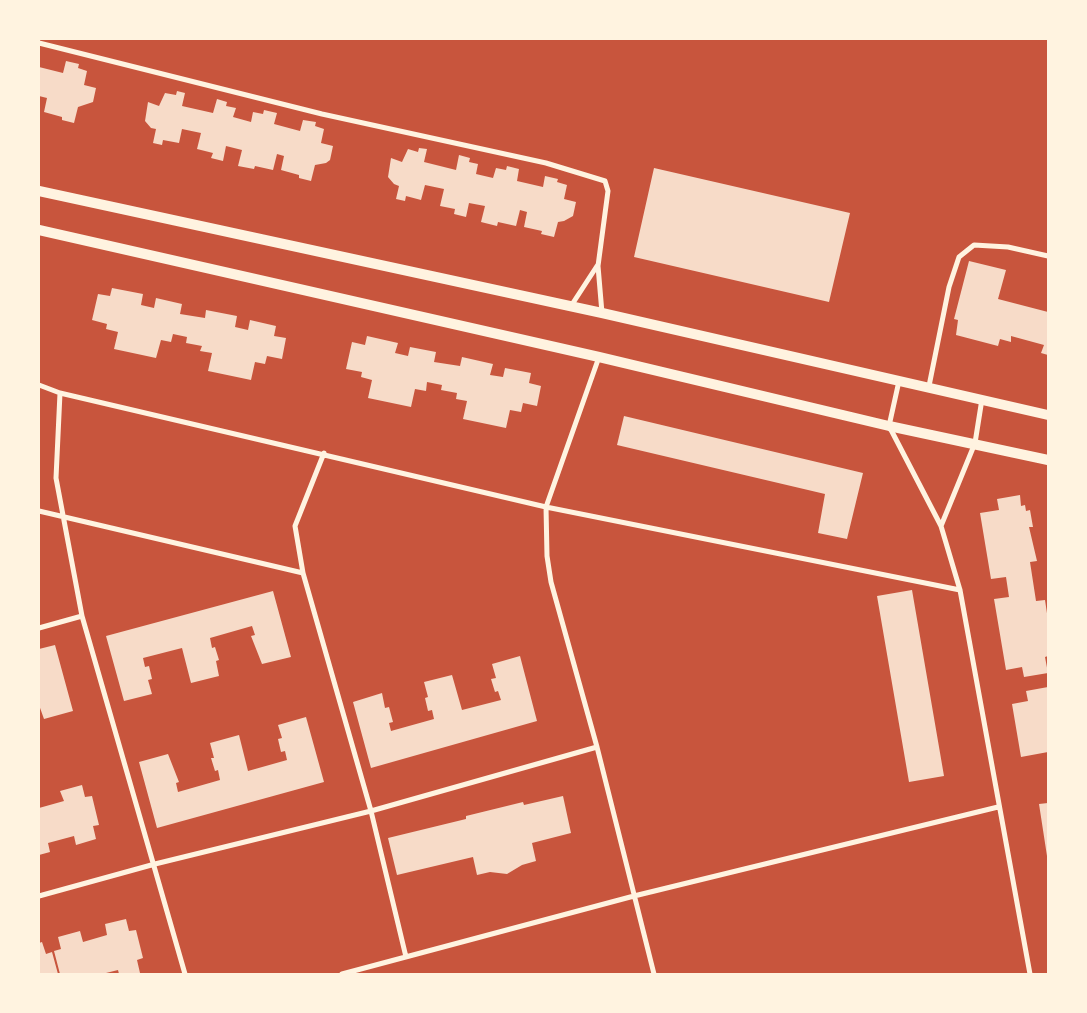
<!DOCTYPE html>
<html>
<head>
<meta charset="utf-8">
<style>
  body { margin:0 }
  #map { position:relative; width:1087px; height:1013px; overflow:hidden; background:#c8553d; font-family:Mulish,sans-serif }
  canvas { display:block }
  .frame { position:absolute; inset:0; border:40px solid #fff3e0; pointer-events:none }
</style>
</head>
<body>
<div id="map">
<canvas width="1087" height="1013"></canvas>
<div class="frame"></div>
</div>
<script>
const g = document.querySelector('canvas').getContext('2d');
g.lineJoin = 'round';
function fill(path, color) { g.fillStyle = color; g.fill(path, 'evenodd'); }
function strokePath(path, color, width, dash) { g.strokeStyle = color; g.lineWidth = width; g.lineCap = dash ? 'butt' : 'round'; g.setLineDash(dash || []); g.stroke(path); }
const building = new Path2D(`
  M 66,61 L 79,64 L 78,68 L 87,71 L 84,85 L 96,88 L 93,102 L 78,107 L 74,123 L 62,120 L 62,117 L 44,112 L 47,98 L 39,96 L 39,67 L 63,73 Z
  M 177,91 L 185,93 L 182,106 L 213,113 L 217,99 L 227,102 L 226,106 L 236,108 L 233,117 L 251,122 L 253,112 L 263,114 L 264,110 L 277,113 L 274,124 L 300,131 L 303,120 L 316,122 L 315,126 L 324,129 L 321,143 L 333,146 L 330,160 L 326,163 L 315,165 L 311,181 L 299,178 L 299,175 L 281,170 L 284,156 L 277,154 L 273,170 L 255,166 L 254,169 L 238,166 L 242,150 L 226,146 L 223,161 L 211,158 L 213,153 L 197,149 L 201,133 L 182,129 L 179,143 L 163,140 L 162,145 L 153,143 L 156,129 L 151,128 L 145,121 L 148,102 L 159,106 L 165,93 L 176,95 Z
  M 419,148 L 427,149 L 424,162 L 456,170 L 459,155 L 470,158 L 469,162 L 478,164 L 476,174 L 493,178 L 496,168 L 506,170 L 507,166 L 519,169 L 517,181 L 543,187 L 545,176 L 558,179 L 557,182 L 567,185 L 564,199 L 576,202 L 573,216 L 564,221 L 558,222 L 554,237 L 541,234 L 542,231 L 524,227 L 527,212 L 520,210 L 516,226 L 498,222 L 497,226 L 481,222 L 485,206 L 469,203 L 466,217 L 454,214 L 455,209 L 440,206 L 444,189 L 425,185 L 421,200 L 406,196 L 405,201 L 396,199 L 399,186 L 394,184 L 388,177 L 391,158 L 402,162 L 408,149 L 418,152 Z
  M 654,168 L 850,213 L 829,302 L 634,257 Z
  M 969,261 L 1006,270 L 998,299 L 1048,312 L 1048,355 L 1041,353 L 1044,345 L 1011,336 L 1011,342 L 1000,339 L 998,346 L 956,335 L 958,320 L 954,319 Z
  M 112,288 L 143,294 L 141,305 L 154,308 L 156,298 L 182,304 L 180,314 L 205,318 L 206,310 L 237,316 L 235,327 L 248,330 L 250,320 L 276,326 L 274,336 L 286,338 L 282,359 L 267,356 L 265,364 L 255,362 L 251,380 L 208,371 L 212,353 L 200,351 L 202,346 L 186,343 L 187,337 L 173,334 L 171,342 L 161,340 L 156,358 L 114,349 L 118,332 L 106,329 L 107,324 L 92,320 L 98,294 L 110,296 Z
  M 367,336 L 398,343 L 395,353 L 408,356 L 410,347 L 436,352 L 434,362 L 460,366 L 462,357 L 493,364 L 490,375 L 503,377 L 505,368 L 531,373 L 529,383 L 541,386 L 537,406 L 523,403 L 521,412 L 510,410 L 506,428 L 463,419 L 467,401 L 456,399 L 457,393 L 441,390 L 442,385 L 427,382 L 426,391 L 415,389 L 411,407 L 368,398 L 372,380 L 361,377 L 362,372 L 346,369 L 352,342 L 365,345 Z
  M 624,416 L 863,473 L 847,539 L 818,533 L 825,494 L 617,445 Z
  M 1020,495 L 1021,506 L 1025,505 L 1026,511 L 1030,510 L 1033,527 L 1029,527 L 1037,561 L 1030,562 L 1036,601 L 1045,600 L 1048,620 L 1048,656 L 1045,657 L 1048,673 L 1024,677 L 1022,667 L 1006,670 L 994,599 L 1009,597 L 1006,577 L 991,579 L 980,513 L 999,510 L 997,499 Z
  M 912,590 L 944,776 L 909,782 L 877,596 Z
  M 273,591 L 291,657 L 262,664 L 251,636 L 255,635 L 252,626 L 210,638 L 212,648 L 215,647 L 219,660 L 216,661 L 219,676 L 191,683 L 182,648 L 143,658 L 145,667 L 149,666 L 152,679 L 148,680 L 152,694 L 124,701 L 106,636 Z
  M 55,645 L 73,711 L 44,719 L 39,705 L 39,649 Z
  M 520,656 L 537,721 L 371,768 L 353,702 L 382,693 L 385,708 L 389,707 L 393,722 L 389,723 L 391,731 L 434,719 L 432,710 L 428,711 L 425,698 L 428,697 L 424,682 L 452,675 L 462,710 L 501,700 L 498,691 L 495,692 L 491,679 L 496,678 L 492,664 Z
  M 1048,687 L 1048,752 L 1021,757 L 1012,704 L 1028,701 L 1026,691 Z
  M 306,717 L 324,782 L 157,828 L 139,762 L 168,754 L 179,782 L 176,783 L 178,792 L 220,780 L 218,770 L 215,771 L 211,758 L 214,758 L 210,743 L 239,735 L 248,771 L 287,760 L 285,751 L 281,752 L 278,739 L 282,738 L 278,725 Z
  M 82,785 L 85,797 L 92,796 L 99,825 L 93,826 L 96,839 L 76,845 L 74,836 L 48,843 L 50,852 L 39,855 L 39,808 L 64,801 L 60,791 Z
  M 563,796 L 571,833 L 532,843 L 536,861 L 522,865 L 507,874 L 490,872 L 477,875 L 473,857 L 397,875 L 388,838 L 466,819 L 466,816 L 523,802 L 524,805 Z
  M 1048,803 L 1048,856 L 1047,856 L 1039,804 Z
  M 126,919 L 129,931 L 136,930 L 143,958 L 137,960 L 140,973 L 119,974 L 118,970 L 102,974 L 60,974 L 54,951 L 61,949 L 58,937 L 80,931 L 83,942 L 107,935 L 105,924 Z
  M 42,942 L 46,954 L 52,952 L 58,974 L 39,974 L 39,943 Z`);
const minor = new Path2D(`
  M 39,43 L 322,114 L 546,163 L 605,181 L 608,191 L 598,266 L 602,313
  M 571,306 L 597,266
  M 599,357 L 546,507 L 547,556 L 551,582 L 597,747 L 654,974
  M 899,381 L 889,426 L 941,526 L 960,590 L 1030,974
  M 39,385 L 60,393 L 546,507 L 960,590
  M 929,386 L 949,287 L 959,257 L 974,245 L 1008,247 L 1048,256
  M 60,393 L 56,478 L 82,616 L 185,974
  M 324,453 L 295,526 L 303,573 L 371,811 L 406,957
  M 39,511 L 303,573
  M 941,526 L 975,443 L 982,399
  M 39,628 L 82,616
  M 39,896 L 155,864 L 371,811 L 597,747
  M 342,974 L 634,896 L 998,807`);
const secondary = new Path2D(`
  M 39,191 L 602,313 L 1048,415
  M 39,230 L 599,357 L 889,426 L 1048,460`);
fill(building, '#f7dbc8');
strokePath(minor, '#fff3e0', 5);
strokePath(secondary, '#fff3e0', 10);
</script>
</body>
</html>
